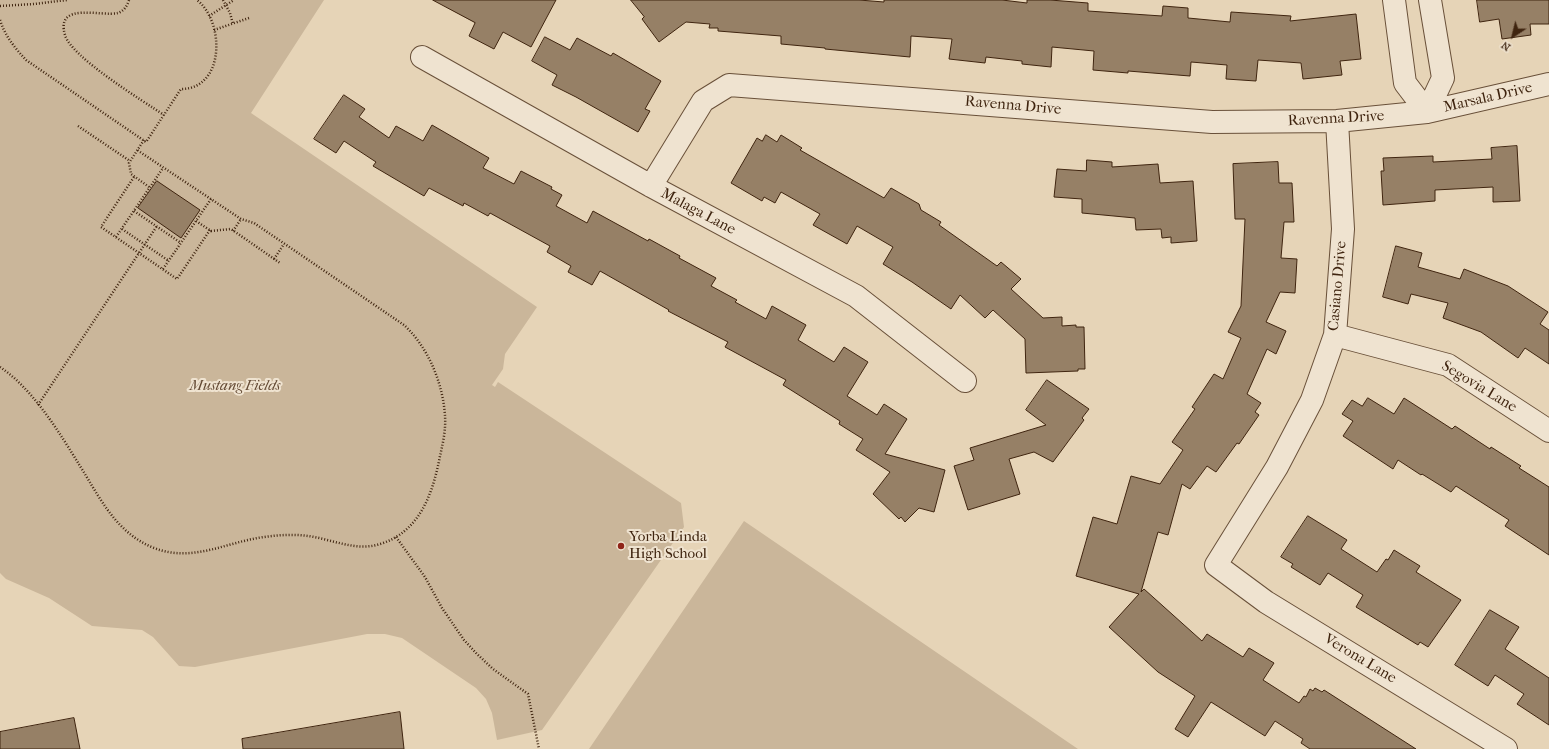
<!DOCTYPE html>
<html>
<head>
<meta charset="utf-8">
<style>
  body { margin:0 }
  #map { position:relative; width:1549px; height:749px; overflow:hidden; background:#e6d4b7; font-family:"IM FELL French Canon",serif }
  canvas { display:block }
  .north { position:absolute; left:1493px; top:16px; width:40px; height:40px; -webkit-text-stroke:3px #efe3d0; paint-order:stroke; rotate:215deg; font-size:11px; font-weight:700; line-height:16px; text-align:center; color:#3f240f }
  .north::after { content:''; display:block; margin:auto; width:14px; height:18px; background:#3f240f; clip-path:polygon(50% 0,100% 100%,50% 72%,0 100%) }
</style>
</head>
<body>
<div id="map">
<canvas width="1549" height="749"></canvas>
<div class="north">N</div>
</div>
<script>
const g = document.querySelector('canvas').getContext('2d');
g.lineJoin = 'round';
function fill(path, color) { g.fillStyle = color; g.fill(path, 'evenodd'); }
function strokePath(path, color, width, dash) { g.strokeStyle = color; g.lineWidth = width; g.lineCap = dash ? 'butt' : 'round'; g.setLineDash(dash || []); g.stroke(path); }
function drawText(font, color, halo, rows, align = 'center') {
  g.font = font + ' "IM FELL French Canon",serif'; g.lineWidth = 4; g.setLineDash([]); g.textBaseline = 'middle'; g.strokeStyle = halo; g.fillStyle = color; for (const [text, x, y, turn = 0] of rows) {
    g.save(); g.translate(x, y); g.rotate((+turn || 0) * Math.PI / 180); g.textAlign = isNaN(turn) ? turn : align; if (halo) g.strokeText(text, 0, 0); g.fillText(text, 0, 0); g.restore();
  }
}
const green = new Path2D(`
  M 0,0 L 324,0 L 251,113 L 537,307 L 505,354 L 503,369 L 492,385 L 495,387 L 498,382 L 681,503 L 684,527 L 542,730 L 497,740 L 492,713 L 486,699 L 476,688 L 402,638 L 385,634 L 367,634 L 195,667 L 179,666 L 153,637 L 142,630 L 92,626 L 49,598 L 6,579 L 0,573 Z
  M 744,521 L 1078,749 L 589,749 Z`);
const building = new Path2D(`
  M 433,0 L 556,0 L 531,47 L 503,32 L 494,49 L 469,36 L 475,23 Z
  M 631,0 L 859,0 L 884,2 L 884,0 L 1002,0 L 1027,3 L 1027,0 L 1050,0 L 1088,3 L 1088,11 L 1162,16 L 1163,6 L 1188,8 L 1188,18 L 1230,22 L 1231,12 L 1291,16 L 1290,21 L 1356,14 L 1361,59 L 1340,61 L 1342,75 L 1303,79 L 1301,63 L 1258,60 L 1256,81 L 1226,79 L 1227,65 L 1191,62 L 1190,76 L 1128,71 L 1128,73 L 1093,70 L 1094,51 L 1052,47 L 1051,67 L 1022,64 L 1022,61 L 986,57 L 985,63 L 949,59 L 952,39 L 911,36 L 910,57 L 825,49 L 825,48 L 781,44 L 781,36 L 718,31 L 718,28 L 709,28 L 710,24 L 686,22 L 659,42 L 642,19 L 644,17 Z
  M 1477,0 L 1549,0 L 1549,24 L 1530,24 L 1531,35 L 1502,39 L 1499,19 L 1480,22 Z
  M 545,37 L 570,50 L 577,38 L 611,56 L 613,53 L 661,81 L 645,109 L 650,111 L 638,132 L 576,97 L 552,85 L 557,75 L 532,61 Z
  M 344,95 L 365,109 L 359,117 L 389,138 L 396,126 L 423,141 L 432,125 L 489,158 L 483,168 L 514,184 L 521,171 L 552,187 L 551,189 L 562,195 L 556,206 L 587,223 L 593,211 L 648,241 L 649,239 L 680,256 L 679,258 L 716,278 L 711,286 L 737,300 L 735,302 L 766,319 L 772,306 L 806,325 L 798,340 L 834,362 L 844,347 L 868,362 L 847,396 L 877,415 L 884,404 L 907,419 L 885,454 L 945,470 L 934,512 L 919,508 L 905,522 L 901,517 L 899,519 L 873,494 L 890,472 L 856,450 L 863,439 L 839,424 L 840,421 L 783,385 L 786,380 L 725,347 L 728,342 L 668,311 L 669,310 L 600,271 L 592,285 L 568,272 L 571,266 L 547,252 L 550,246 L 490,213 L 488,216 L 464,203 L 463,206 L 429,188 L 424,196 L 373,166 L 376,162 L 344,141 L 336,153 L 314,139 Z
  M 766,135 L 777,142 L 781,135 L 802,148 L 800,150 L 884,198 L 891,188 L 919,204 L 921,210 L 941,222 L 939,225 L 997,266 L 1001,262 L 1021,279 L 1011,289 L 1043,318 L 1062,317 L 1062,326 L 1076,325 L 1076,327 L 1084,327 L 1085,369 L 1078,369 L 1078,371 L 1026,373 L 1025,339 L 993,310 L 985,318 L 960,295 L 951,309 L 912,282 L 883,264 L 893,247 L 857,226 L 847,244 L 813,225 L 820,214 L 781,192 L 775,203 L 764,197 L 762,201 L 731,183 L 757,138 L 762,141 Z
  M 1517,146 L 1520,201 L 1493,202 L 1493,187 L 1435,190 L 1435,201 L 1383,205 L 1381,171 L 1384,171 L 1383,158 L 1433,156 L 1433,162 L 1492,159 L 1491,148 Z
  M 1087,160 L 1112,162 L 1112,167 L 1158,164 L 1160,183 L 1193,181 L 1197,241 L 1171,243 L 1171,237 L 1162,238 L 1161,229 L 1136,230 L 1135,218 L 1082,213 L 1082,199 L 1054,197 L 1057,169 L 1086,171 Z
  M 1278,162 L 1279,183 L 1292,183 L 1294,222 L 1284,222 L 1281,258 L 1297,259 L 1295,293 L 1280,292 L 1266,322 L 1286,331 L 1276,354 L 1267,349 L 1247,394 L 1261,403 L 1255,412 L 1259,415 L 1239,444 L 1237,443 L 1216,472 L 1207,466 L 1190,489 L 1182,484 L 1168,535 L 1158,532 L 1141,592 L 1144,589 L 1202,641 L 1207,634 L 1243,657 L 1249,648 L 1274,663 L 1263,680 L 1299,703 L 1304,696 L 1306,697 L 1310,689 L 1313,691 L 1315,688 L 1322,692 L 1324,690 L 1416,749 L 1310,749 L 1301,743 L 1303,739 L 1275,721 L 1265,736 L 1211,702 L 1188,737 L 1175,729 L 1195,696 L 1158,672 L 1109,627 L 1139,594 L 1076,576 L 1093,517 L 1117,524 L 1131,476 L 1160,484 L 1183,450 L 1172,442 L 1195,409 L 1192,407 L 1214,374 L 1223,379 L 1241,338 L 1228,332 L 1241,306 L 1245,219 L 1235,219 L 1233,164 Z
  M 157,181 L 200,210 L 181,238 L 138,208 Z
  M 1396,246 L 1422,253 L 1418,267 L 1460,279 L 1464,269 L 1508,286 L 1548,312 L 1540,324 L 1549,330 L 1549,364 L 1525,348 L 1518,358 L 1481,332 L 1443,318 L 1448,303 L 1411,294 L 1408,304 L 1383,297 Z
  M 1047,380 L 1089,409 L 1082,418 L 1084,420 L 1053,462 L 1034,452 L 1009,459 L 1020,494 L 968,510 L 954,466 L 974,460 L 970,448 L 1046,425 L 1026,410 Z
  M 1368,398 L 1394,414 L 1404,398 L 1452,429 L 1455,426 L 1490,449 L 1491,447 L 1521,466 L 1519,468 L 1549,487 L 1549,555 L 1505,526 L 1509,520 L 1456,486 L 1451,492 L 1422,474 L 1421,475 L 1398,460 L 1393,469 L 1343,436 L 1353,421 L 1342,414 L 1352,400 L 1362,406 Z
  M 1308,516 L 1347,540 L 1341,549 L 1377,572 L 1386,559 L 1388,560 L 1394,550 L 1420,566 L 1416,572 L 1461,600 L 1428,647 L 1420,642 L 1418,645 L 1356,607 L 1363,595 L 1328,573 L 1320,585 L 1291,567 L 1293,564 L 1281,557 Z
  M 1490,610 L 1519,627 L 1505,649 L 1549,678 L 1549,725 L 1517,704 L 1524,694 L 1495,675 L 1488,686 L 1455,665 Z
  M 400,712 L 404,749 L 243,749 L 242,739 Z
  M 74,718 L 80,749 L 0,749 L 0,732 Z`);
const path = new Path2D(`
  M 129,0 C 127,6 124,11 118,13 C 102,17 55,1 65,35 C 71,57 143,101 164,115
  M 223,0 L 230,13 L 233,24
  M 0,6 L 34,4 L 67,0
  M 209,16 L 234,0
  M 0,20 C 5,36 15,48 26,60 L 146,142 L 181,89 C 225,89 225,22 197,0
  M 214,30 L 249,18
  M 78,126 L 130,161
  M 144,140 L 129,163 L 131,174 L 149,187
  M 134,177 L 101,227 L 177,279 L 210,230
  M 134,211 L 181,243
  M 196,221 L 211,231 L 231,229 L 280,263
  M 122,229 L 169,261
  M 233,231 L 241,219
  M 116,237 L 163,168
  M 274,259 L 284,244
  M 163,269 L 211,199
  M 0,367 C 33,389 59,432 80,466 C 100,498 116,533 154,548 C 193,563 226,542 264,537 C 279,535 294,534 308,536 C 332,539 356,552 380,544 C 420,532 433,493 440,456 C 443,443 446,429 445,416 C 443,383 428,347 404,325 L 254,223 L 241,219 L 137,150
  M 38,405 L 157,226
  M 396,537 L 425,577 L 442,608 L 464,640 L 477,654 L 493,669 L 528,694 L 539,749`);
const street = new Path2D(`
  M 1394,0 L 1405,83 L 1427,112
  M 422,57 L 651,186 L 856,296 L 965,381
  M 1427,112 L 1443,78 L 1430,0
  M 1337,121 L 1343,229 L 1335,335 L 1312,400 L 1277,467 L 1216,565 L 1266,602 L 1506,749
  M 651,186 L 703,101 L 729,85 L 1212,122 L 1337,121 L 1427,112 L 1549,84
  M 1335,335 L 1448,365 L 1549,431`);
const markers = [
  [621,546,4,"#8f2418"]
];
const streetNames = [
  ["Marsala Drive",1488,98,-13],
  ["Ravenna Drive",1013,106,5],
  ["Ravenna Drive",1336,119,-3],
  ["Malaga Lane",698,212,28],
  ["Casiano Drive",1338,286,-85],
  ["Segovia Lane",1479,387,31],
  ["Verona Lane",1360,659,31]
];
const parkNames = [
  ["Mustang Fields",235,386]
];
const poiNames = [
  ["Yorba Linda",629,537],
  ["High School",629,554]
];
fill(green, '#cab69a');
fill(building, '#968066');
strokePath(building, '#3f240f', 1);
strokePath(street, '#695039', 24);
strokePath(path, '#3f240f', 2.5, [1, 2]);
strokePath(street, '#efe3d0', 22);
for (const [x, y, r, color] of markers) { const dot = new Path2D(); dot.arc(x, y, r, 0, 2 * Math.PI); g.fillStyle = color; g.fill(dot); strokePath(dot, '#efe3d0', 1.5); }
drawText('15px', '#3f240f', '#efe3d0', streetNames);
drawText('italic 15px', '#624832', '#efe3d0', parkNames);
drawText('15px', '#3f240f', '#efe3d0', poiNames, 'left');
</script>
</body>
</html>
